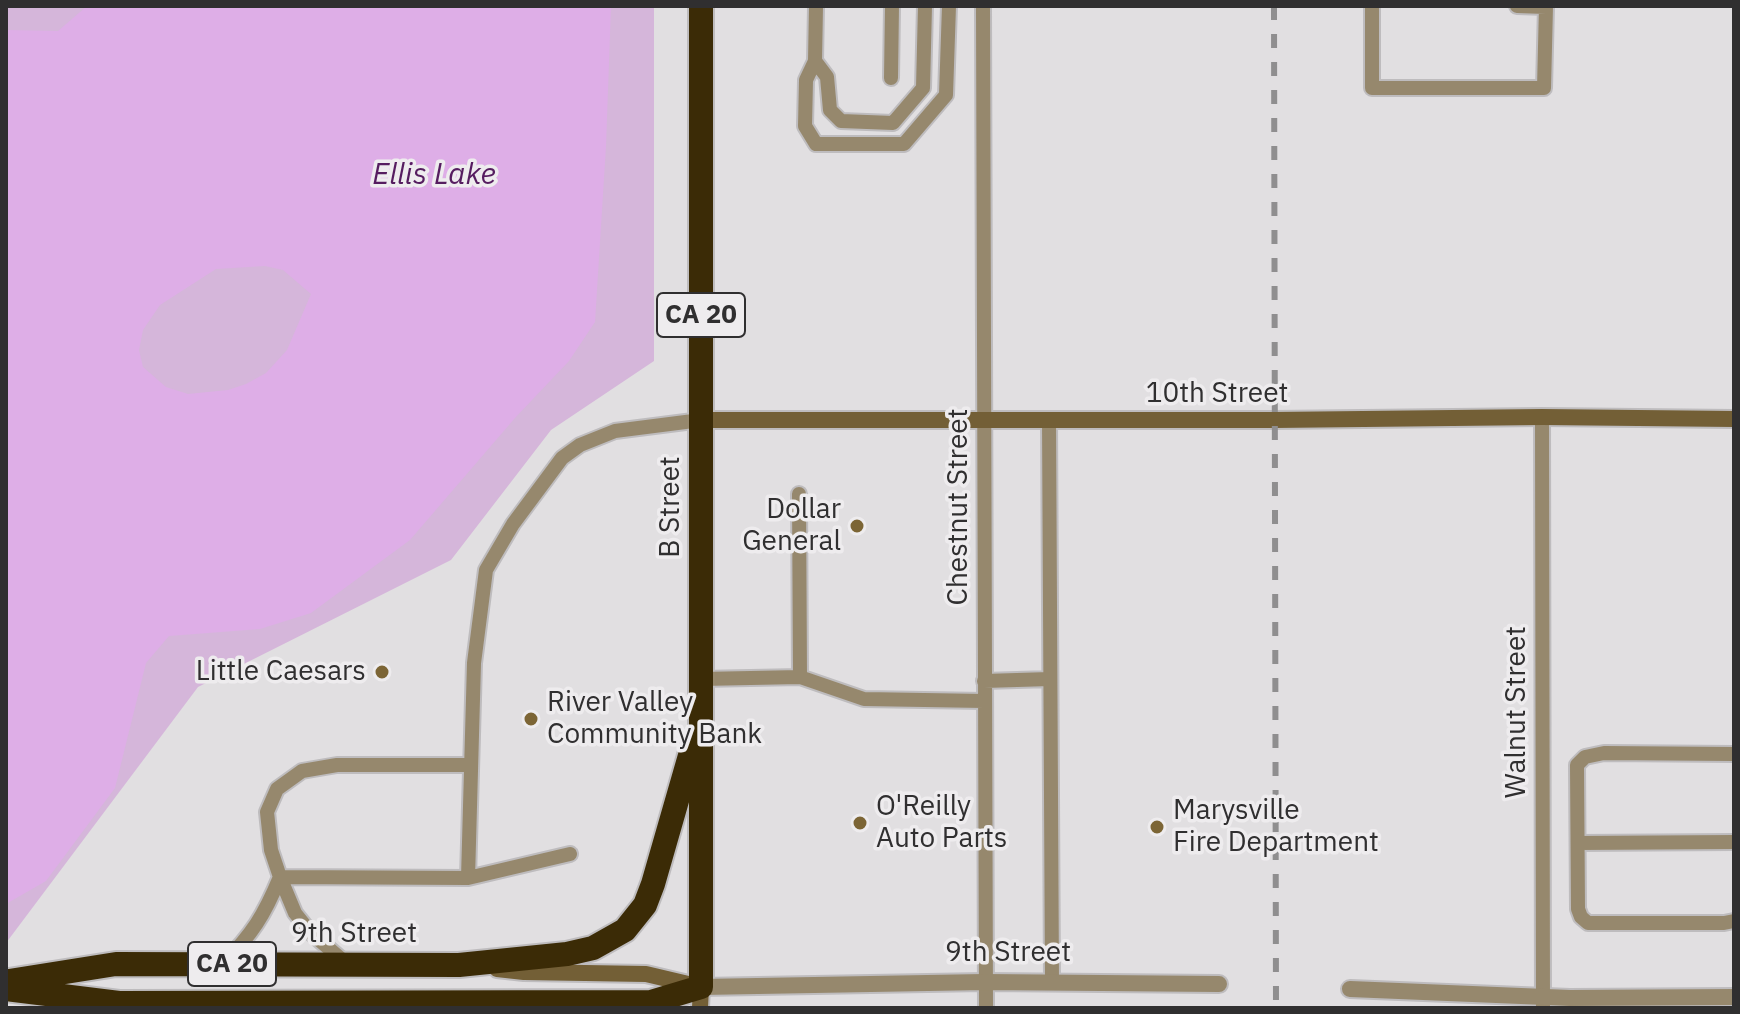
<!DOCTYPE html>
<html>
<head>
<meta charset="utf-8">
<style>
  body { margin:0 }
  #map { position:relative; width:1740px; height:1014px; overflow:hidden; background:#e1dfe1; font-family:"IBM Plex Sans",sans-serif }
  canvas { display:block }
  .frame { position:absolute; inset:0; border:8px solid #302f30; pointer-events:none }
</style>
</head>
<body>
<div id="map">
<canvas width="1740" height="1014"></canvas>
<div class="frame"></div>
</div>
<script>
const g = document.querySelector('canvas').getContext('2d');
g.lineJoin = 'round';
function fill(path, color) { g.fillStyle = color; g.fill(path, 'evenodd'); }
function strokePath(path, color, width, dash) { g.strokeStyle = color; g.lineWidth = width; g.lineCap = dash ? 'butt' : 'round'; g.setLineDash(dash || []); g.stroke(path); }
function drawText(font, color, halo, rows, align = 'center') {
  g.font = font + ' "IBM Plex Sans",sans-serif'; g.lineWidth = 7; g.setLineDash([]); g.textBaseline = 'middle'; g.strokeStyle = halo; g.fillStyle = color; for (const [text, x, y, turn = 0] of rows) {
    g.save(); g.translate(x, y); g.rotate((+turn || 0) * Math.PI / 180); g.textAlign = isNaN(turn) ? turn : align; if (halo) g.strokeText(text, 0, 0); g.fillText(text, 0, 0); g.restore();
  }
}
const green = new Path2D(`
  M 6,6 L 654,6 L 654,361 L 551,430 L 451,560 L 198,687 L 6,943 Z`);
const water = new Path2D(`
  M 87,6 L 611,6 L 606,146 L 595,322 L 569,361 L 515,418 L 410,540 L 311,613 L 260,629 L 169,636 L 146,663 L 115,788 L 46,881 L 6,904 L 6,30 L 58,31 ZM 265,266 L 283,270 L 311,294 L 287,350 L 266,373 L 246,384 L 228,390 L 188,394 L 166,387 L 143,367 L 139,350 L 143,330 L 160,305 L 216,269 Z`);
const lane = new Path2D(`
  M 816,6 L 815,61 L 806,80 L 805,126 L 816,144 L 904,144 L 946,95 L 949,6
  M 983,6 L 986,1008
  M 1372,6 L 1372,88 L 1544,88 L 1546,6
  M 1517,6 L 1546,7
  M 815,61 L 827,77 L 830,110 L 841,121 L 893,123 L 923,88 L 925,6
  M 891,78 L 892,6
  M 1542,417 L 1543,1008
  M 1049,419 L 1052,983
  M 799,494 L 800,677
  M 701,679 L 800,677 L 864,699 L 984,701
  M 984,681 L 1050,679
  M 1734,754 L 1604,753 L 1585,757 L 1577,765 L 1578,909 L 1581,917 L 1588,923 L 1724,923 L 1734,921
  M 471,765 L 337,765 L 302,771 L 277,789 L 267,812 L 271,850 L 280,877 L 468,878 L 474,663 L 486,570 L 513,524 L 562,458 L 580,445 L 615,431 L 701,420
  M 1578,843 L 1734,842
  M 280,877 L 295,913 L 311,933 L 347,964
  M 468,878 L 570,854
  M 223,964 C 252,934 264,916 280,877`);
const street = new Path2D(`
  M 701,987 L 984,982 L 1219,984
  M 1350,989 L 1570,998 L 1734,997`);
const secondary = new Path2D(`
  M 701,420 L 1274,420 L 1542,417 L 1734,419
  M 497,969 L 524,972 L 646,974 L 701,987 L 700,1008`);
const highway = new Path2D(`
  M 9,981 L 116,964 L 459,965 L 567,954 L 593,948 L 625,930 L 645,905 L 653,884 L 693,745
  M 6,989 L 119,1003 L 651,1002 L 701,987 L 701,6`);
const rail = new Path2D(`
  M 1274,6 L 1276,1008`);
const markers = [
  [857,526,8,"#7c6535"],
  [382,672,8,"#7c6535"],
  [531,719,8,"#7c6535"],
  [860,823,8,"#7c6535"],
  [1157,827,8,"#7c6535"]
];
const shields = [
  [701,315,88],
  [232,964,88]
];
const shieldNames = [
  ["CA 20",701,315],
  ["CA 20",232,964]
];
const streetNames = [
  ["10th Street",1217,394],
  ["B Street",671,507,-90],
  ["Chestnut Street",959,507,-90],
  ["Walnut Street",1517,712,-90],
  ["9th Street",354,934],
  ["9th Street",1008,953]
];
const poiNames = [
  ["Dollar",841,510,"right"],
  ["General",841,542,"right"],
  ["Little Caesars",366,672,"right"],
  ["River Valley",547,703],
  ["Community Bank",547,735],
  ["O'Reilly",876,807],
  ["Auto Parts",876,839],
  ["Marysville",1173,811],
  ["Fire Department",1173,843]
];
const waterNames = [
  ["Ellis Lake",434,175]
];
fill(green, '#d5b6da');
fill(water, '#deaee7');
strokePath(lane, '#bebcbe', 18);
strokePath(street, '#bebcbe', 20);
strokePath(secondary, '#bebcbe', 20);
strokePath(highway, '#bebcbe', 28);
strokePath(lane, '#96886d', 14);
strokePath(street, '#96886d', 16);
strokePath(secondary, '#735f36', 16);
strokePath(highway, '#3b2b06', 24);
strokePath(rail, '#8f8e8f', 6, [14, 14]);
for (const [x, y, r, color] of markers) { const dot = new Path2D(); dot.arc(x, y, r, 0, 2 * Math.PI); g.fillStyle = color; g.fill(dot); strokePath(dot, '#eeecee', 3); }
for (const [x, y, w] of shields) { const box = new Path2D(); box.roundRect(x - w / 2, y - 22, w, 44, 6); g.fillStyle = '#eeecee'; g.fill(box); strokePath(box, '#302f30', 2); }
drawText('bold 26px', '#302f30', null, shieldNames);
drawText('28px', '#302f30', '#eeecee', streetNames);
drawText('28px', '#302f30', '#eeecee', poiNames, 'left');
drawText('italic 30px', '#561d60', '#eeecee', waterNames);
</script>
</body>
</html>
